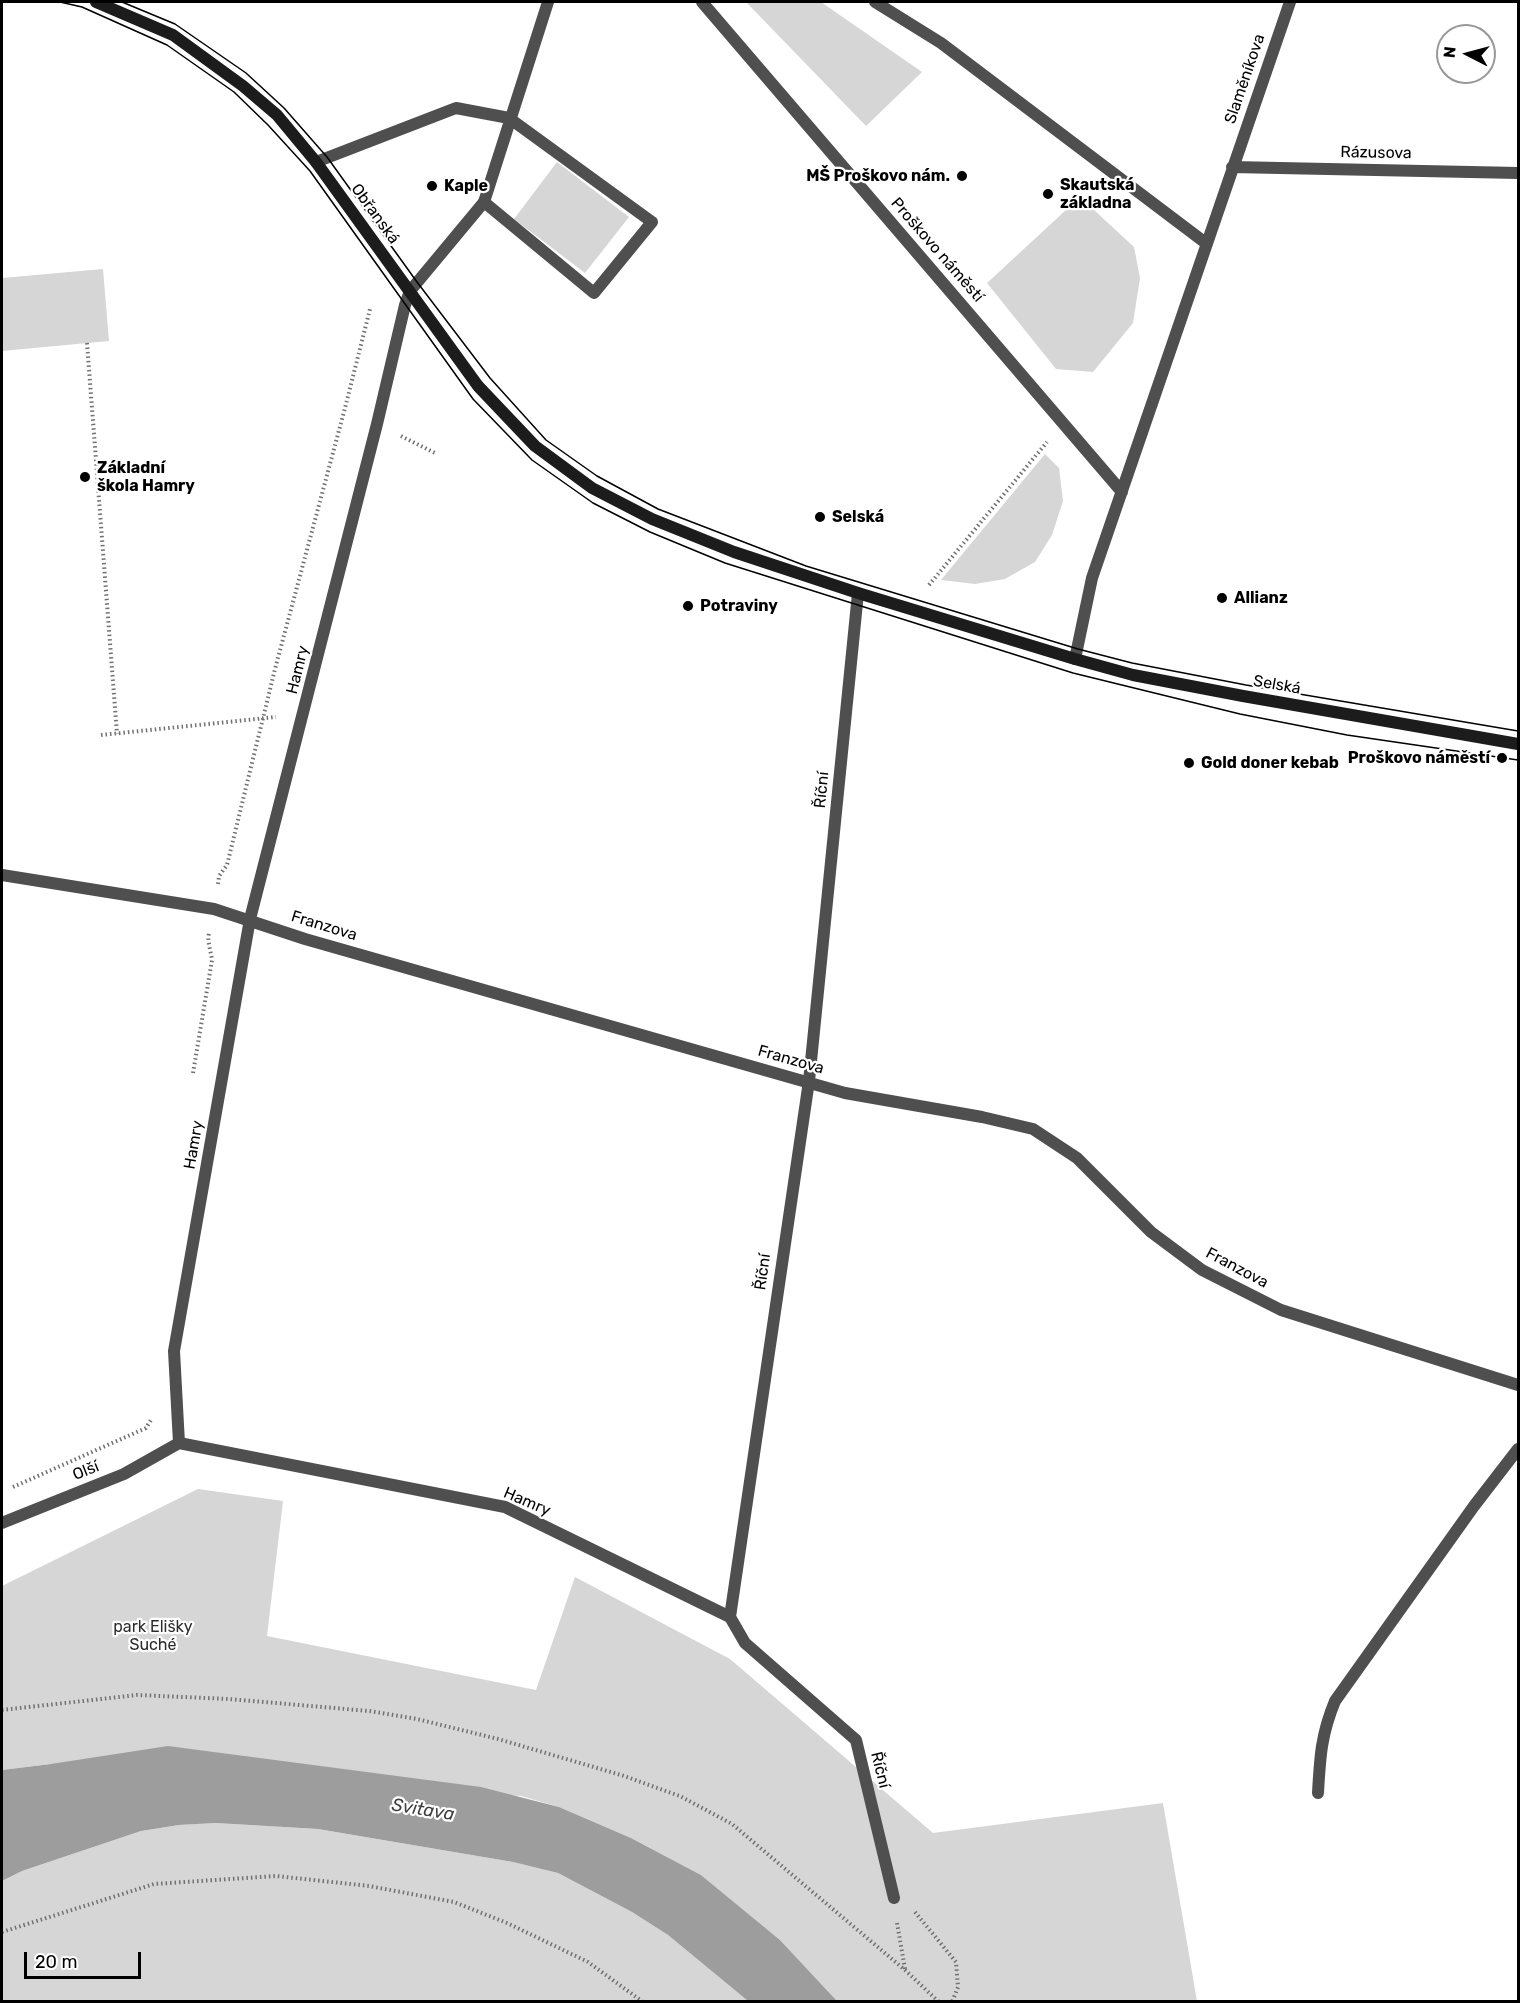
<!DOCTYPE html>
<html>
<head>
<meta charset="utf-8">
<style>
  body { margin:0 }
  #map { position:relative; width:1520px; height:2003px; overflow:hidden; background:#fff; font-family:Rubik,sans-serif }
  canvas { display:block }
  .frame { position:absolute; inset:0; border:3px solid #000; pointer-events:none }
  .north { position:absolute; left:1436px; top:24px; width:60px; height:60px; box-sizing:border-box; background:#fff; border:2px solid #999; border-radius:50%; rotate:276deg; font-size:16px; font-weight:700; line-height:24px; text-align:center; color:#000 }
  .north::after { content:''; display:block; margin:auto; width:21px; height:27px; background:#000; clip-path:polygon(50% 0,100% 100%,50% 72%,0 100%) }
  .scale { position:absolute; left:24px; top:1952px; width:117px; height:27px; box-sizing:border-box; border:3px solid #000; border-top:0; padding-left:8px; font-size:18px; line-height:21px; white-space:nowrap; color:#000; -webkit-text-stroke:4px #fff; paint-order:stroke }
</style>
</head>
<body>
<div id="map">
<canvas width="1520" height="2003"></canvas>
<div class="frame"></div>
<div class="north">N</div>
<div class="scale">20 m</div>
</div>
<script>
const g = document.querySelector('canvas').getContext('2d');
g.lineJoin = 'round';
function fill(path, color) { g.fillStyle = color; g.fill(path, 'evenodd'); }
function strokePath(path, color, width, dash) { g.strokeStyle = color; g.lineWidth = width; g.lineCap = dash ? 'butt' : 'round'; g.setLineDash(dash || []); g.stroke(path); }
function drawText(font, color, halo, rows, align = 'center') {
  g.font = font + ' Rubik,sans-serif'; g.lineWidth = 4.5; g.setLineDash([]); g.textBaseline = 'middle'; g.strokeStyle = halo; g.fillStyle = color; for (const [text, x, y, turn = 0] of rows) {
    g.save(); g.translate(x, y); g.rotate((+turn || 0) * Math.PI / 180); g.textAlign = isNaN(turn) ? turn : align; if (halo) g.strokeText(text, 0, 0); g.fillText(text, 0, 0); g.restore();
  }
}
const green = new Path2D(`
  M 746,2 L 821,2 L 922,72 L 866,126 Z
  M 557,162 L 629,217 L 585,273 L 514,219 Z
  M 1080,197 L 1134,247 L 1140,278 L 1133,323 L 1093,372 L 1056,369 L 987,283 Z
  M 103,269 L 109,341 L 2,351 L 2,278 Z
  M 1045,454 L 1059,468 L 1063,501 L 1052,535 L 1035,562 L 1005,579 L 975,584 L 941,580 Z
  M 198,1489 L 283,1501 L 267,1636 L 536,1690 L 575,1577 L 730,1659 L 933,1833 L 1163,1803 L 1197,2001 L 837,2001 L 780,1940 L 701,1875 L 631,1838 L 559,1807 L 521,1796 L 51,1764 L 2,1770 L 2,1586 Z
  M 216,1823 L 318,1829 L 513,1862 L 558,1873 L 632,1912 L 668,1935 L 748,2001 L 2,2001 L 2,1881 L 22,1871 L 141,1831 L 179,1825 Z`);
const water = new Path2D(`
  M 168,1746 L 481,1787 L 559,1807 L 631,1838 L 701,1875 L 780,1940 L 837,2001 L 748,2001 L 668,1935 L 632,1912 L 558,1873 L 513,1862 L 318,1829 L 216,1823 L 179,1825 L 141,1831 L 22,1871 L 2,1881 L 2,1770 L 51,1764 Z`);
const path = new Path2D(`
  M 87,343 L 117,734
  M 401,436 L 437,454
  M 929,585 L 1047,442
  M 101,735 L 276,717
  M 218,884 L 219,876 L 227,865 L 275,669 L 345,408 L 370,309
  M 193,1073 L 212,960 C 211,951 207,942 209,933
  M 13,1487 L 146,1428 L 151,1420
  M 2,1710 L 137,1695 L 229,1699 L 369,1711 L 417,1719 L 498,1739 L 621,1775 L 680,1796 L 732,1824 L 905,1970 L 939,2002
  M 915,1912 L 956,1962 L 958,1987 L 952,2002
  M 897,1923 L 905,1969
  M 2,1932 L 154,1884 L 276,1876 L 369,1886 L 454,1902 L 507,1923 L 588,1962 L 643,2002`);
const lane = new Path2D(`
  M 484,202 L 594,293 L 652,222 L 509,118
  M 1318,1793 C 1320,1757 1321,1735 1335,1701 L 1474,1506 L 1518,1449`);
const street = new Path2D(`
  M 702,2 L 1122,492
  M 875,2 L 941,43 L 1207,244
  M 316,162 L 456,108 L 509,118
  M 1232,167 L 1518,173
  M 858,593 L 809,1081 L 730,1617 L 745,1643 L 856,1740 L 894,1898
  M 1075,659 L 1092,578 L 1290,2
  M 2,875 L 214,909 L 305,939 L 845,1093 L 982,1117 L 1033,1129 L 1077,1158 L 1151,1232 L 1202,1270 L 1281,1310 L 1518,1385
  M 179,1443 L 174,1351 L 250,919 L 377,424 L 405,305 L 410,291 L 484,202 L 548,2
  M 179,1443 L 505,1507 L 730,1617
  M 2,1523 L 124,1474 L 179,1443`);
const secondary = new Path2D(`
  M 96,2 L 173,35 L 243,86 L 277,115 L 316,162 L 478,386 L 535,446 L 592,488 L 652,519 L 734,552 L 858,593 L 1075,659 L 1133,675 L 1243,696 L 1518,744`);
const tram = new Path2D(`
  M 60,2 L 82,7 L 167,45 L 234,92 L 268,125 L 310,171 L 473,399 L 532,460 L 593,503 L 650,532 L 725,563 L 1073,673 L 1240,714 L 1347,735 L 1518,760
  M 122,2 L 175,24 L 246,73 L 284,108 L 327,157 L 417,282 L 490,378 L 546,440 L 597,476 L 658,509 L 806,566 L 1078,649 L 1132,663 L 1246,685 L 1518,731`);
const markers = [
  [962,176,6,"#000"],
  [432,186,6,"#000"],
  [1048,194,6,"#000"],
  [85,477,6,"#000"],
  [820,517,6,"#000"],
  [1222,598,6,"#000"],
  [688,606,6,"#000"],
  [1502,758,6,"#000"],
  [1189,763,6,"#000"]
];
const streetNames = [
  ["Slaměníkova",1245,79,-71],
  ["Rázusova",1376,153,1],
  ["Obřanská",375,214,54],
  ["Proškovo náměstí",937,250,49],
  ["Hamry",298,670,-76],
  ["Selská",1277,685,10],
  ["Říční",822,790,-84],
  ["Franzova",324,926,17],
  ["Franzova",791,1060,16],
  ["Hamry",194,1145,-80],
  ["Franzova",1237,1268,28],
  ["Říční",763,1272,-82],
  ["Olší",86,1471,-22],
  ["Hamry",527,1502,23],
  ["Říční",880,1770,76]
];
const poiNames = [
  ["MŠ Proškovo nám.",950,176,"right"],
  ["Skautská",1060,185],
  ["základna",1060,203],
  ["Kaple",444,186],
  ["Základní",97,468],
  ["škola Hamry",97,486],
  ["Selská",832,517],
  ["Allianz",1234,598],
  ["Potraviny",700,606],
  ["Proškovo náměstí",1490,758,"right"],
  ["Gold doner kebab",1201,763]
];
const parkNames = [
  ["park Elišky",153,1627],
  ["Suché",153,1645]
];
const waterNames = [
  ["Svitava",423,1810,9]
];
fill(green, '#d6d6d6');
fill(water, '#9d9d9d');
strokePath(path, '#717171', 4, [1.5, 3]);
strokePath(lane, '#4f4f4f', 12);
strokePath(street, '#4f4f4f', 12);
strokePath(secondary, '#1c1c1c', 12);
strokePath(tram, '#000', 1.5);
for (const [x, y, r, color] of markers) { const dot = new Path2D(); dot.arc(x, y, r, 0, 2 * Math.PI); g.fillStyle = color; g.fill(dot); strokePath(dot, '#fff', 2); }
drawText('16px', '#000', '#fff', streetNames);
drawText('bold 16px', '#000', '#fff', poiNames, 'left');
drawText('16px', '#2d2d2d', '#fff', parkNames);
drawText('italic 18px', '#3e3e3e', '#fff', waterNames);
</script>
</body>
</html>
